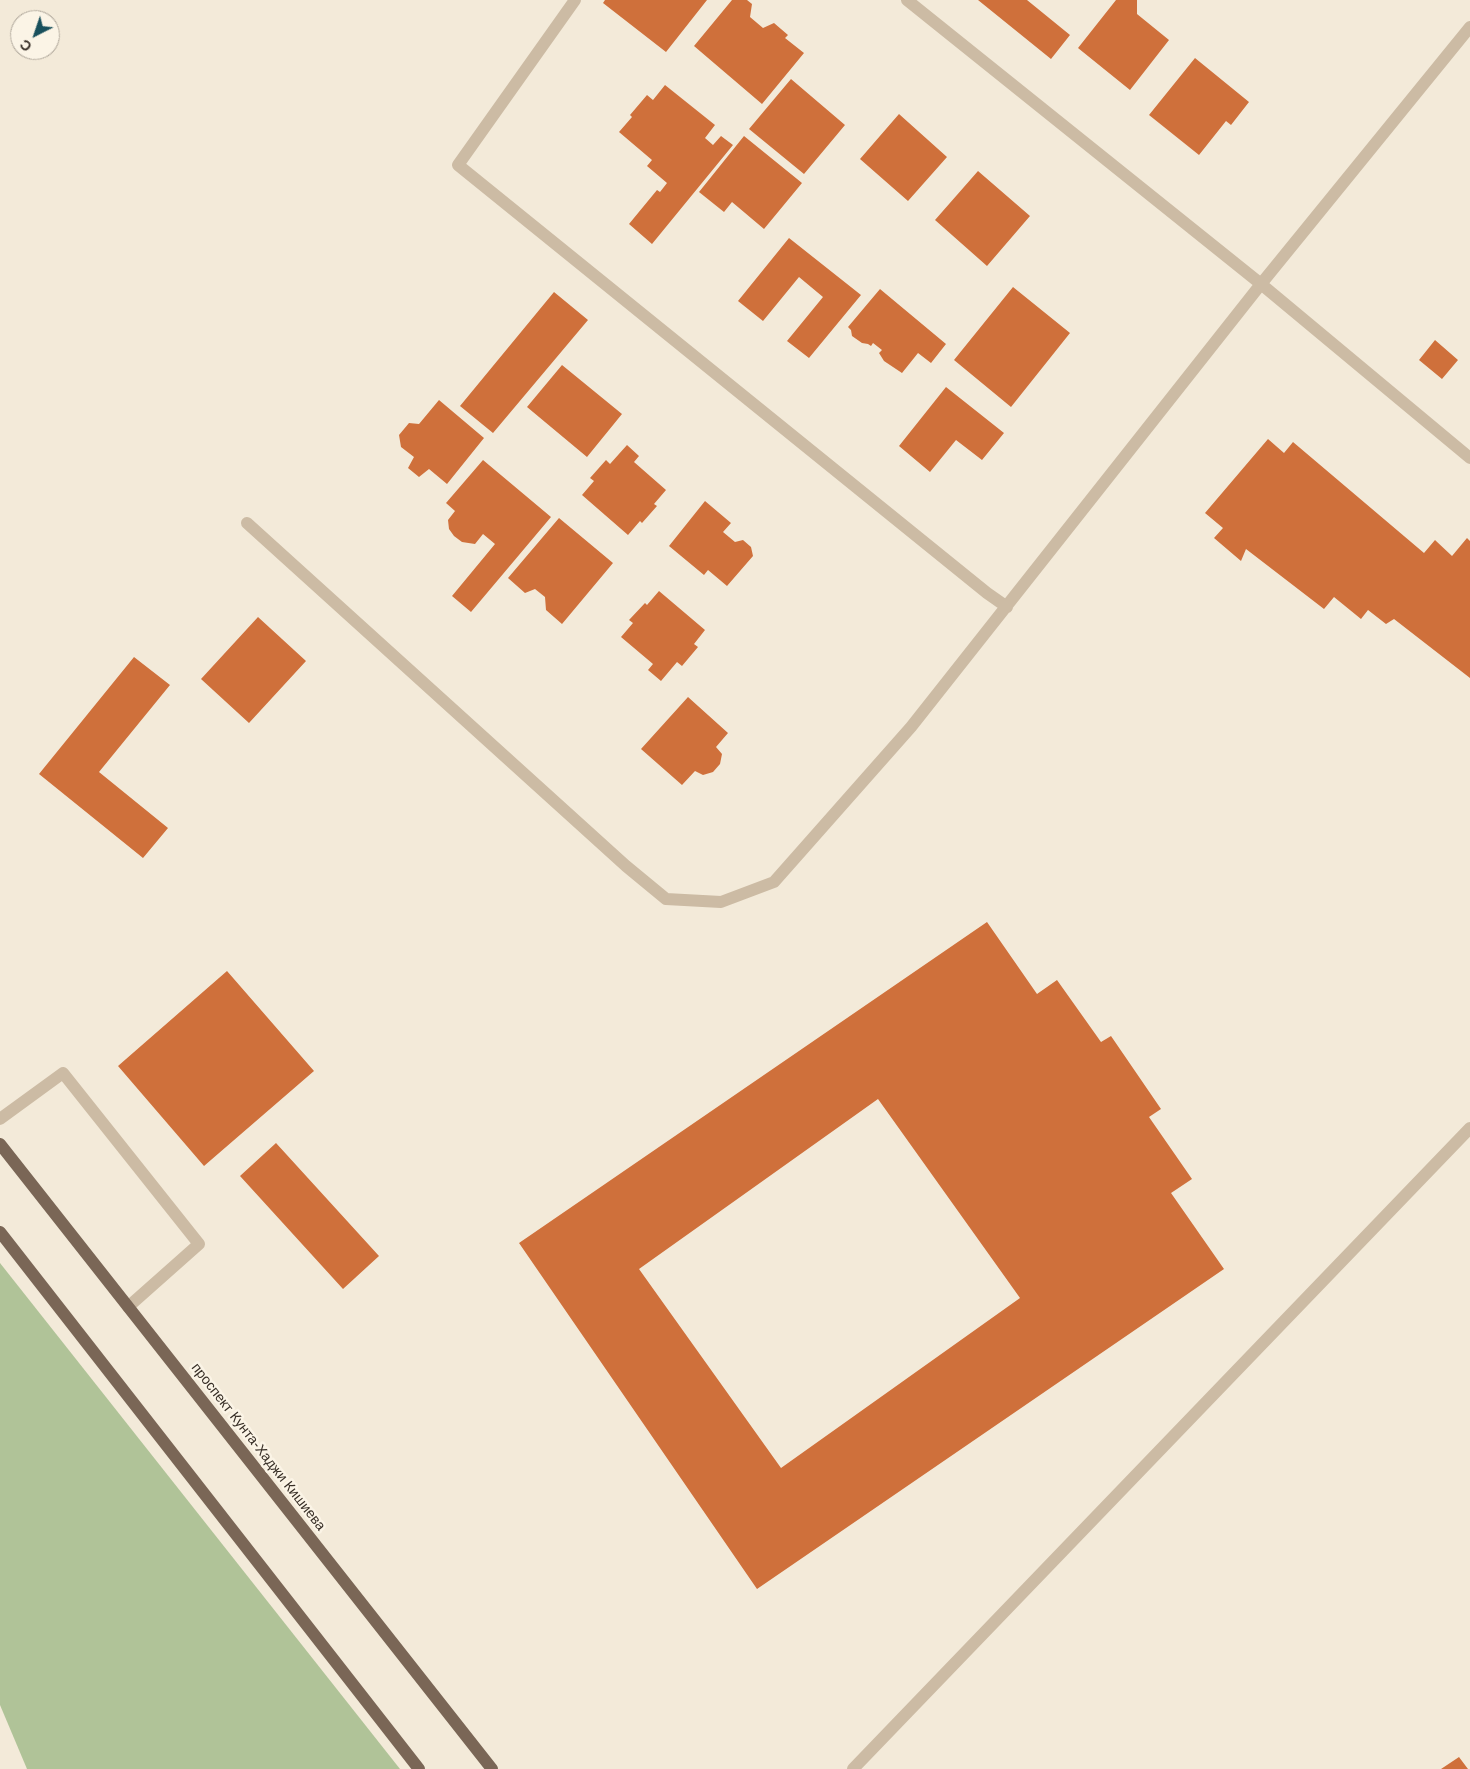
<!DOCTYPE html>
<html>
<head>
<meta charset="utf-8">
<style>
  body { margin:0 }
  #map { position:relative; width:1470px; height:1769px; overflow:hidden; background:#f3ead9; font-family:Helvetica,sans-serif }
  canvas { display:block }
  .north { position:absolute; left:10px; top:10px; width:50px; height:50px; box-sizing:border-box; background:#fbf4e6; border:1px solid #ada599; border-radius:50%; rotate:221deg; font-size:14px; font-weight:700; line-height:20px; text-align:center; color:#372e26 }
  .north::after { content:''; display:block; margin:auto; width:18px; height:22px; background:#19505c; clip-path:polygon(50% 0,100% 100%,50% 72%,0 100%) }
</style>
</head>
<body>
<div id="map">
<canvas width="1470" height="1769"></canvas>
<div class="north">С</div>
</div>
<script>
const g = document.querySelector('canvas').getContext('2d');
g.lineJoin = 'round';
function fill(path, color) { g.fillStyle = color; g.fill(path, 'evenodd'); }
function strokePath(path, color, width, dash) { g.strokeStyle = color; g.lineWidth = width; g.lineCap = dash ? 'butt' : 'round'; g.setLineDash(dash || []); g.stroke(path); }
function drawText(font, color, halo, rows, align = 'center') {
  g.font = font + ' Helvetica,sans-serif'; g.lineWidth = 5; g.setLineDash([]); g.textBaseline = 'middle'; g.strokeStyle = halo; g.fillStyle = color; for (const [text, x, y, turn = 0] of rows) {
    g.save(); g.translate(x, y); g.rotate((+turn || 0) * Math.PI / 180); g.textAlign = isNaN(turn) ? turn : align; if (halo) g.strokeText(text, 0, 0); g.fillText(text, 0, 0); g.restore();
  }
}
const green = new Path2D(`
  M 0,1263 L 400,1769 L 27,1769 L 0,1705 Z`);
const building = new Path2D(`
  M 605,0 L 707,0 L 666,52 L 603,3 Z
  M 732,0 L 747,0 L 752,4 L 750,17 L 763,28 L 774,23 L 788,35 L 785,38 L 804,53 L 762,104 L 694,46 Z
  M 978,0 L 1027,0 L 1070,35 L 1051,59 Z
  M 1116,0 L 1137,0 L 1137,14 L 1169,40 L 1130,90 L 1078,48 Z
  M 1195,58 L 1249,102 L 1231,125 L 1226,121 L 1199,155 L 1149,115 Z
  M 791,79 L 845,125 L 804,174 L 749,129 Z
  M 665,85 L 715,125 L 705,138 L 713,145 L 721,136 L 733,145 L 652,244 L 629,224 L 657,190 L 660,192 L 667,183 L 647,166 L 652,160 L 619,132 L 632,117 L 630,115 L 647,95 L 653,100 Z
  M 899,114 L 947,157 L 908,201 L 860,159 Z
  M 744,136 L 802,183 L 764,229 L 732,202 L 724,212 L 699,192 Z
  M 978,171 L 1030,216 L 987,266 L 935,220 Z
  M 789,238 L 861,295 L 809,358 L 787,341 L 823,297 L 799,277 L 763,321 L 738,301 Z
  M 1013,287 L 1070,333 L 1011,407 L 954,360 Z
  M 880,289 L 946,344 L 931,363 L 918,353 L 902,373 L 884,361 L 879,353 L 882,350 L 873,343 L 871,346 L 868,344 L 862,343 L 852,336 L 851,330 L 848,327 Z
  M 554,292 L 588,320 L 493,433 L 460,406 Z
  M 1435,340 L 1458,360 L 1442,379 L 1419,360 Z
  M 562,365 L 622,414 L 587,457 L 527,407 Z
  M 946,387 L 1004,433 L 982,460 L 956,440 L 930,472 L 899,446 Z
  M 439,400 L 484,438 L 447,484 L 429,469 L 419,477 L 408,468 L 414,457 L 401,447 L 399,435 L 409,423 L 419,424 Z
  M 1268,439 L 1284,453 L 1293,442 L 1424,553 L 1435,540 L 1452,556 L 1467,538 L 1470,541 L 1470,678 L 1394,619 L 1386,624 L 1368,610 L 1361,619 L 1334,597 L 1324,609 L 1246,549 L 1241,561 L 1214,538 L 1223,528 L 1205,513 Z
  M 627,445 L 639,456 L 634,462 L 666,490 L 654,504 L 657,506 L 642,523 L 640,521 L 628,535 L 582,495 L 594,481 L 590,478 L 606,460 L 610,464 Z
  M 483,460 L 551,517 L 471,612 L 452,596 L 495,544 L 483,534 L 475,544 L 462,542 L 454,536 L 449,529 L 448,520 L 455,511 L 446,503 Z
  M 705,501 L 731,523 L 723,532 L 735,542 L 743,540 L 751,547 L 753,556 L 727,586 L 708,570 L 704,575 L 669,546 Z
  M 559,518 L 613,563 L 562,624 L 546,610 L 545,597 L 535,589 L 525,593 L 508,578 Z
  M 659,591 L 705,630 L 694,644 L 698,647 L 682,666 L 677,662 L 661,681 L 648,670 L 653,664 L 621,637 L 633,623 L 629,620 L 645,603 L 647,605 Z
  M 258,617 L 306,661 L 249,723 L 201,679 Z
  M 134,657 L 170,685 L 99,772 L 168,828 L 143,858 L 39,774 Z
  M 688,697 L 728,733 L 716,747 L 722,754 L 720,764 L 713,772 L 703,775 L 695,771 L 682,785 L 641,749 Z
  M 987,922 L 1037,994 L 1057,980 L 1101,1042 L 1111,1036 L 1161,1109 L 1149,1117 L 1192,1179 L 1171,1193 L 1224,1269 L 757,1589 L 519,1243 ZM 878,1099 L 1020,1298 L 781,1468 L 639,1269 Z
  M 227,971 L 314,1071 L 204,1166 L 118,1066 Z
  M 276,1143 L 379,1256 L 343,1289 L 240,1176 Z
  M 1459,1757 L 1468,1769 L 1441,1769 Z`);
const service = new Path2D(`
  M 0,1119 L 63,1073 L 199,1244 L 128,1307`);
const minor = new Path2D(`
  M 575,0 L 458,165 L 987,593 L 1007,607
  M 907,0 L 1261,284 L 1470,458
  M 247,523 L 626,866 L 666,899 L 721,902 L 774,882 L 911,727 L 1261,284 L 1470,27
  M 853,1769 L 1470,1128`);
const primary = new Path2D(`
  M 0,1144 L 492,1769
  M 0,1232 L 419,1769`);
const streetNames = [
  ["проспект Кунта-Хаджи Кишиева",258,1447,52]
];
fill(green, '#b0c398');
fill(building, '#cf703b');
strokePath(service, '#ccbba4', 12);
strokePath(minor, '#ccbba4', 12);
strokePath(primary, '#7a6656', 12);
drawText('14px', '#372e26', '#fbf4e6', streetNames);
</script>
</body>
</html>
